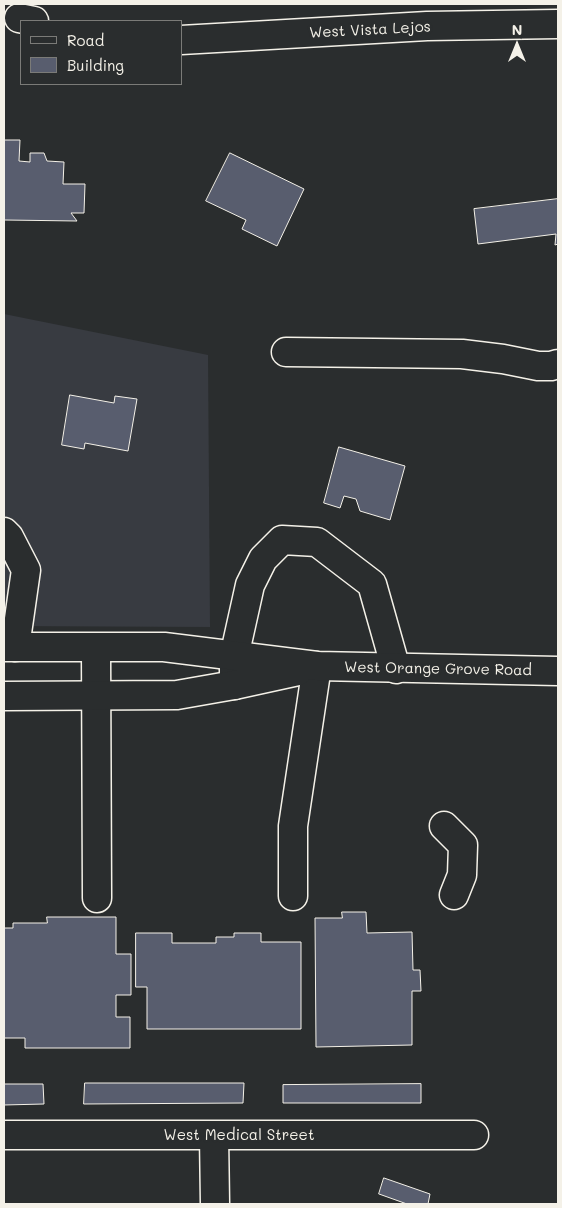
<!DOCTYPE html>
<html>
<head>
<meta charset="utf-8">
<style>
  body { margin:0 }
  #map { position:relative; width:562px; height:1208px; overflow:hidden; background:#2a2d2e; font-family:Mali,sans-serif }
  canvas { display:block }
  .frame { position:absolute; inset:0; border:5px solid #f4f1e8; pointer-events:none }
  .legend { position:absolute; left:20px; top:20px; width:162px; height:65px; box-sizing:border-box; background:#2a2d2e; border:1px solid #7b7b78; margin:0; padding:6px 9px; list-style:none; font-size:15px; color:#f4f1e8 }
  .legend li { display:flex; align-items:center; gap:10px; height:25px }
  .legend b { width:25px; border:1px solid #7b7b78 }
  .north { position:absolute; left:492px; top:20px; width:50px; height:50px; -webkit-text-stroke:4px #2a2d2e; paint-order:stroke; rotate:0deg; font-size:14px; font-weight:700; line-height:20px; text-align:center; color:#f4f1e8 }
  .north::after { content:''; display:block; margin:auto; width:18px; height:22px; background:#f4f1e8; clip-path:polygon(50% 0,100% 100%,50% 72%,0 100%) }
</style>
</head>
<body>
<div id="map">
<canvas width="562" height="1208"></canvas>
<div class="frame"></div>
<ul class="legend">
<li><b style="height:6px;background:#2a2d2e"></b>Road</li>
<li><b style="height:14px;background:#585d6e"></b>Building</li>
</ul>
<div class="north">N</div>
</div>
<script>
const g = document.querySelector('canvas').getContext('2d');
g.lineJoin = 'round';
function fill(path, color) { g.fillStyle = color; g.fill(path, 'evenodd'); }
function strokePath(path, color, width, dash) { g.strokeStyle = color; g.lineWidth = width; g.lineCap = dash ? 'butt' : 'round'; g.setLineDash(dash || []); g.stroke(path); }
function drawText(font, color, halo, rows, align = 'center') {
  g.font = font + ' Mali,sans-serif'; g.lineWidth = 5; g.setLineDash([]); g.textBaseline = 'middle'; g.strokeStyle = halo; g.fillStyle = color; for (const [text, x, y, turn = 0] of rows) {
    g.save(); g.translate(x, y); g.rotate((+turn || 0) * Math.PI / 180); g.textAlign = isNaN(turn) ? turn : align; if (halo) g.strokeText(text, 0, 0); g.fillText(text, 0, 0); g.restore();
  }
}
const built = new Path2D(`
  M 4,314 L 208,355 L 210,627 L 4,626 Z`);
const building = new Path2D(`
  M 4,140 L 20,140 L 19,161 L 30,162 L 30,153 L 44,153 L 47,161 L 64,162 L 63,184 L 85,184 L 84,213 L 71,213 L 77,221 L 4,220 Z
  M 230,153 L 304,189 L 277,246 L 242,229 L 246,220 L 206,201 Z
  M 558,199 L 558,244 L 555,245 L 556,234 L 478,244 L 474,209 Z
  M 70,395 L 114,403 L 115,396 L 137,399 L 128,451 L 85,443 L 84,449 L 62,445 Z
  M 339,447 L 405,466 L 390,520 L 360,511 L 356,499 L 344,496 L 340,508 L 324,503 Z
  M 342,912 L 366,912 L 367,933 L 412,932 L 413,970 L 420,970 L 421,991 L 412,991 L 412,1045 L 316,1047 L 315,918 L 342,918 Z
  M 47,917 L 116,917 L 116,954 L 131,954 L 131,995 L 116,995 L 116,1017 L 130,1017 L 130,1048 L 25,1048 L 25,1038 L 4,1038 L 4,928 L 13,928 L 13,923 L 47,923 Z
  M 136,933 L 172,933 L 172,943 L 216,943 L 216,937 L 234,937 L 234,933 L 261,933 L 261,942 L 301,942 L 301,1029 L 147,1029 L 147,987 L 136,987 Z
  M 85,1083 L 244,1083 L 243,1103 L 84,1104 Z
  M 4,1084 L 43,1084 L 44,1104 L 4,1105 Z
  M 421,1084 L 421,1103 L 283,1103 L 283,1085 Z
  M 384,1178 L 430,1194 L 428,1204 L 407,1204 L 379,1194 Z`);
const minor = new Path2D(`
  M 19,18 L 34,21
  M 181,40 L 427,26 L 558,24
  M 286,352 L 462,354 L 503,359 L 538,366 L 551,366 L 558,364
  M 4,532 L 9,537 L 26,570 L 15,647
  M 96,648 L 97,898
  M 234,685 L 234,657 L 250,585 L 263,559 L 282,540 L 317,542 L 372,584 L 396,669
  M 444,826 L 463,845 L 462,875 L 454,895
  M 293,896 L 293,826 L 317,666
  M 4,1135 L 474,1135
  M 214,1135 L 215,1204`);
const major = new Path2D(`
  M 4,647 L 164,647 L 317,666 L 558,671
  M 4,696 L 177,695 L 234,685 L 298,671`);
const streetNames = [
  ["West Vista Lejos",370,30,-3],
  ["West Orange Grove Road",438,669,1],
  ["West Medical Street",239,1135]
];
fill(built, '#383b41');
fill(building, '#585d6e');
strokePath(building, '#f4f1e8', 1);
strokePath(minor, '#f4f1e8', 31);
strokePath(major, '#f4f1e8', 31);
strokePath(minor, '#2a2d2e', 28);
strokePath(major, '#2a2d2e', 28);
drawText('15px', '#f4f1e8', '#2a2d2e', streetNames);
</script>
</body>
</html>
